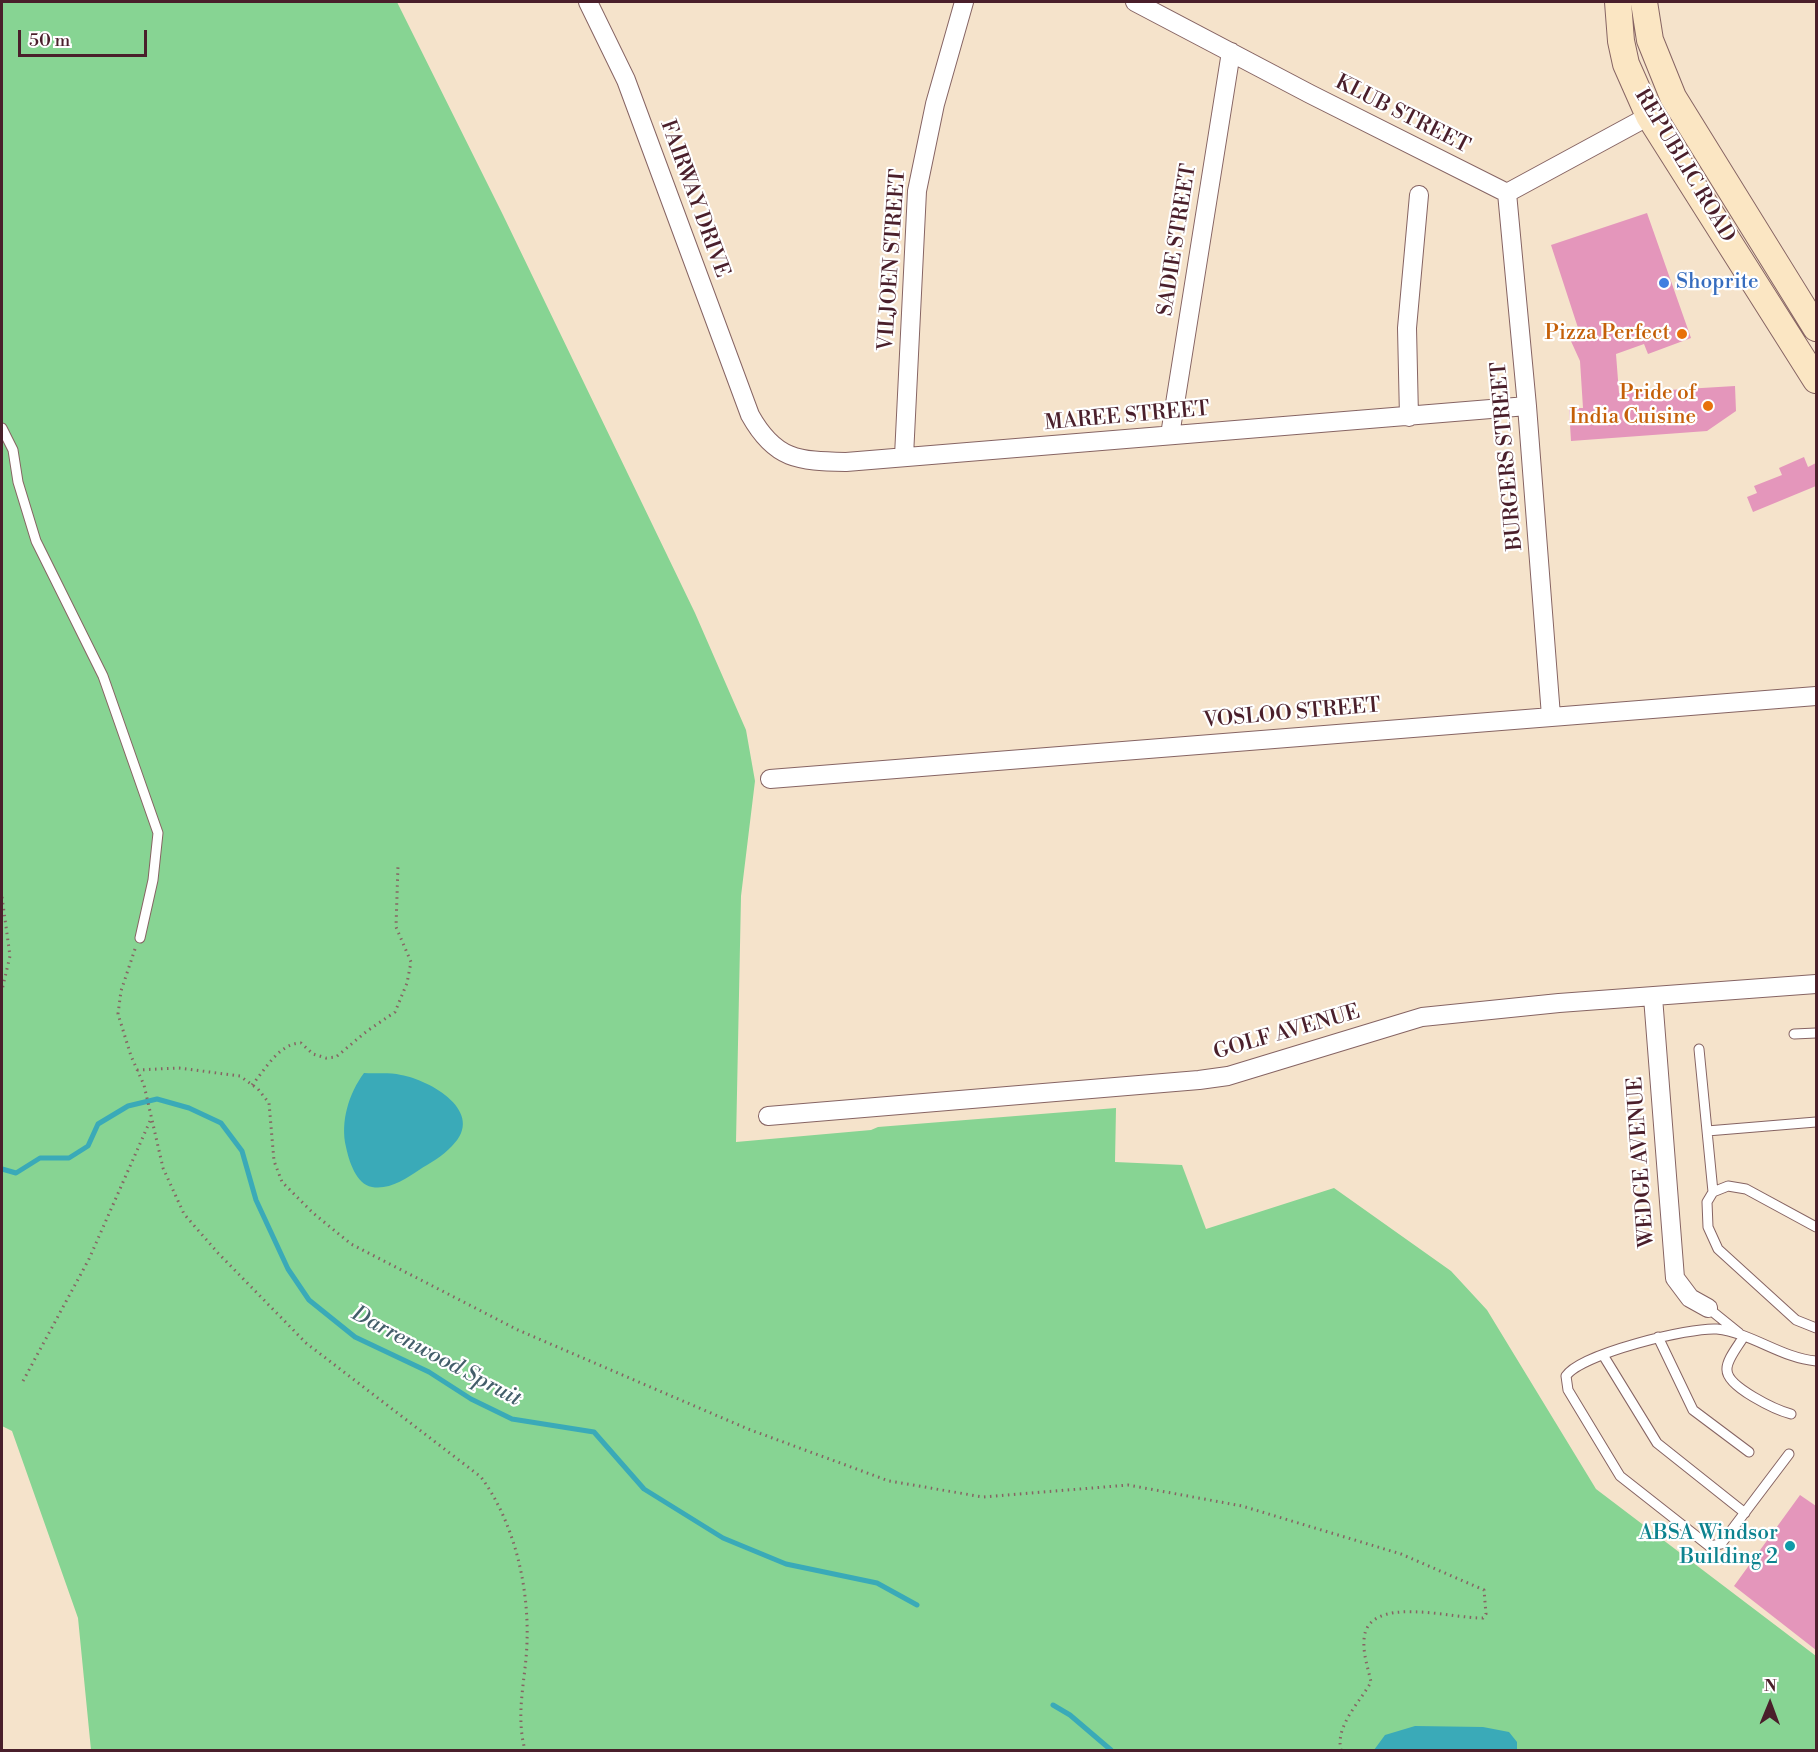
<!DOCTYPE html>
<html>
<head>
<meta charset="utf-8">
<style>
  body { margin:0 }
  #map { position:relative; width:1818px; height:1752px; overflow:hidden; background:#f5e3cb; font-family:"Libre Bodoni",serif }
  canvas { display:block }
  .frame { position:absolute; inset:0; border:3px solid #4a1f2b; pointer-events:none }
  .north { position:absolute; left:1740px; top:1674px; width:60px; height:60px; -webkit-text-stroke:4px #fff; paint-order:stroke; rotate:1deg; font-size:16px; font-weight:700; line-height:24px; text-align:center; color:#4a1f2b }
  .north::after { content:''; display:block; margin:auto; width:21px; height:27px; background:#4a1f2b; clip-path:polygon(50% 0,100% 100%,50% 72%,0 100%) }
  .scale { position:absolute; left:18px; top:30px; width:129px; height:27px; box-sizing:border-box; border:3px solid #4a1f2b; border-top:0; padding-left:8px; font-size:18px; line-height:21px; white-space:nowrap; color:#4a1f2b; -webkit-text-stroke:4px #fff; paint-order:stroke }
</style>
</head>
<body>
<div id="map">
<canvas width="1818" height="1752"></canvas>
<div class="frame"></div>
<div class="north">N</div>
<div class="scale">50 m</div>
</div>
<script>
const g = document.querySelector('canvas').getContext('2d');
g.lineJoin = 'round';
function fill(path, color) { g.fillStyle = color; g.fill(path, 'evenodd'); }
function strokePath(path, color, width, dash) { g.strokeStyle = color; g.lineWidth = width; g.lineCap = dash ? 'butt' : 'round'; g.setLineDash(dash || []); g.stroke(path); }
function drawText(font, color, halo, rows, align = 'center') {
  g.font = font + ' "Libre Bodoni",serif'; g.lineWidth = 4.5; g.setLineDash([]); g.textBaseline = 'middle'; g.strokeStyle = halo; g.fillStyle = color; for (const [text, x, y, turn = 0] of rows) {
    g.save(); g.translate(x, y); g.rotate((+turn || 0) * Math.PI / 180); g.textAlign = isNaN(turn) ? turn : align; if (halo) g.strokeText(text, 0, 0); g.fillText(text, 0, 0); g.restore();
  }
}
const green = new Path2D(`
  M 2,2 L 397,2 L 503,215 L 695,613 L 746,730 L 755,781 L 741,896 L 736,1142 L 871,1130 L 878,1127 L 1116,1108 L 1115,1162 L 1182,1165 L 1206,1229 L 1334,1188 L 1451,1271 L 1487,1310 L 1596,1489 L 1816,1656 L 1816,1750 L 91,1750 L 78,1618 L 12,1431 L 2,1426 Z`);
const water = new Path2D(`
  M 364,1073 C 376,1074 389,1072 401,1075 C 430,1080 487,1112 452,1146 C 443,1156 430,1163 419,1170 C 406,1179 389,1190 372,1187 C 356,1184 349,1161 346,1147 C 340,1122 349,1093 364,1073 Z
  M 1415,1726 L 1483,1727 L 1509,1732 L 1517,1742 L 1517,1750 L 1374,1750 L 1385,1735 Z`);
const stream = new Path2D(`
  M 2,1169 L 16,1173 L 40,1158 L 69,1158 L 88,1146 L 98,1124 L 128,1106 L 157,1099 L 189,1108 L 221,1123 L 242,1151 L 256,1200 L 288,1269 L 309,1300 L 355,1337 L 429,1372 L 471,1399 L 512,1419 L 594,1432 L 644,1489 L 723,1538 L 786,1564 L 877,1583 L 917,1605
  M 1053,1705 L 1070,1715 L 1111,1750`);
const building = new Path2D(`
  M 1647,213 L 1691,338 L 1648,354 L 1644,344 L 1616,354 L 1619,393 L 1735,386 L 1736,411 L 1707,431 L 1571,441 L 1569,408 L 1583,408 L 1580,361 L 1570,339 L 1580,334 L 1551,245 Z
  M 1804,457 L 1808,467 L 1816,463 L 1816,486 L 1753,512 L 1747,497 L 1757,493 L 1754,486 L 1782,475 L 1779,468 Z
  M 1800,1495 L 1816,1506 L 1816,1650 L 1734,1586 Z`);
const path = new Path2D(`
  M 2,897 L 10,956 L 2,990
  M 135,949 L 121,991 L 118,1014 L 131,1056 L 144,1085 L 163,1168 L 184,1214 L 218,1253 L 306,1343 L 481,1477 C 514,1522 529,1586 527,1642 C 526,1679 515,1713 525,1750
  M 137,1070 L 179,1068 L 240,1076 L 258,1089 L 269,1103 L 274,1161 L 282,1182 L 313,1213 L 351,1244 L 518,1330 L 748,1429 L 889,1481 L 983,1497 L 1128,1485 L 1242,1506 L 1401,1554 L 1484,1590 L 1486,1614 L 1483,1618 C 1453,1619 1366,1593 1364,1640 C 1363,1654 1368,1668 1371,1682 C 1360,1702 1335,1726 1341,1750
  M 252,1085 C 265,1070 279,1043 301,1043 L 313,1054 L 326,1058 L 336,1057 L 367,1031 L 395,1012 L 407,983 L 411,962 L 396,927 L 398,865
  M 23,1381 L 89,1259 L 150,1121`);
const lane = new Path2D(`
  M 2,428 L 13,450 L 18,482 L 36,541 L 103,676 L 158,833 L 153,880 L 140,938
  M 1794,1034 L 1816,1033
  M 1699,1049 L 1713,1192
  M 1707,1131 L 1816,1122
  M 1816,1227 L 1746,1189 L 1728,1186 L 1713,1192 L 1707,1202 L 1708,1227 L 1718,1249 L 1796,1320 L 1816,1328
  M 1708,1308 L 1739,1333
  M 1744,1336 C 1739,1345 1726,1360 1727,1370 C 1727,1387 1776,1410 1791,1414
  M 1658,1337 L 1693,1410 L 1749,1452
  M 1603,1355 L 1657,1443 L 1745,1513
  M 1789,1454 L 1721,1544 L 1709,1546 L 1620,1476 L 1568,1390 L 1566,1376 C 1580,1354 1690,1327 1717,1329 C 1752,1333 1781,1358 1816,1361`);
const street = new Path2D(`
  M 588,2 L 626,80 L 750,415 C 775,460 798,461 846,462 L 1527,406
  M 1135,2 L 1310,94 L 1507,193
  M 1507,193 L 1527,406 L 1551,716
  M 1507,193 L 1649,116
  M 1409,417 L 1407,328 L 1419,195
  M 1170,435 L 1231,52
  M 904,456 L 917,191 L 935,104 L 964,2
  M 770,779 L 1816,696
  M 1653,997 L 1675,1278 L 1690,1298 L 1708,1308
  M 768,1116 L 1199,1080 L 1228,1076 L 1422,1017 L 1559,1003 L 1816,984`);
const secondary = new Path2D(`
  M 1618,2 L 1621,41 L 1626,64 L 1649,116 L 1816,380
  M 1644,2 L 1650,40 L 1673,97 L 1816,328`);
const markers = [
  [1664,283,6,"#3f7fe0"],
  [1682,334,6,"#e8710a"],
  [1708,406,6,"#e8710a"],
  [1790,1546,6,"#0f9aa8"]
];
const streetNames = [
  ["KLUB STREET",1402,115,27],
  ["REPUBLIC ROAD",1684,166,59],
  ["FAIRWAY DRIVE",694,199,70],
  ["SADIE STREET",1178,240,-81],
  ["VILJOEN STREET",893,260,-86],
  ["MAREE STREET",1127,417,-5],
  ["BURGERS STREET",1508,456,-95],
  ["VOSLOO STREET",1292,714,-5],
  ["GOLF AVENUE",1287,1033,-16],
  ["WEDGE AVENUE",1642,1162,-94]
];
const shopNames = [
  ["Shoprite",1676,283]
];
const foodNames = [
  ["Pizza Perfect",1670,334],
  ["Pride of",1696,394],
  ["India Cuisine",1696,418]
];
const cultureNames = [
  ["ABSA Windsor",1778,1534],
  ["Building 2",1778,1558]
];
const waterNames = [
  ["Darrenwood Spruit",436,1357,28]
];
fill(green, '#87d493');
fill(water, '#3aaab8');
strokePath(stream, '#3aaab8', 5);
fill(building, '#e496bb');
strokePath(lane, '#866463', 11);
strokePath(street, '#866463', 20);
strokePath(secondary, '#866463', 28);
strokePath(path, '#866463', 3, [1.5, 4.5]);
strokePath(lane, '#fff', 9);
strokePath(street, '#fff', 18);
strokePath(secondary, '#fbe6c3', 26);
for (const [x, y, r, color] of markers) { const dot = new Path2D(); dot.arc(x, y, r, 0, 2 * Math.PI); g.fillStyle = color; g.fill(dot); strokePath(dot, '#fff', 2); }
drawText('21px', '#4a1f2b', '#fff', streetNames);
drawText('21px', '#366cbe', '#fff', shopNames, 'left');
drawText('21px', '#c56008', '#fff', foodNames, 'right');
drawText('21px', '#0d838f', '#fff', cultureNames, 'right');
drawText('italic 22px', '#435e6a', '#fff', waterNames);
</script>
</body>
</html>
